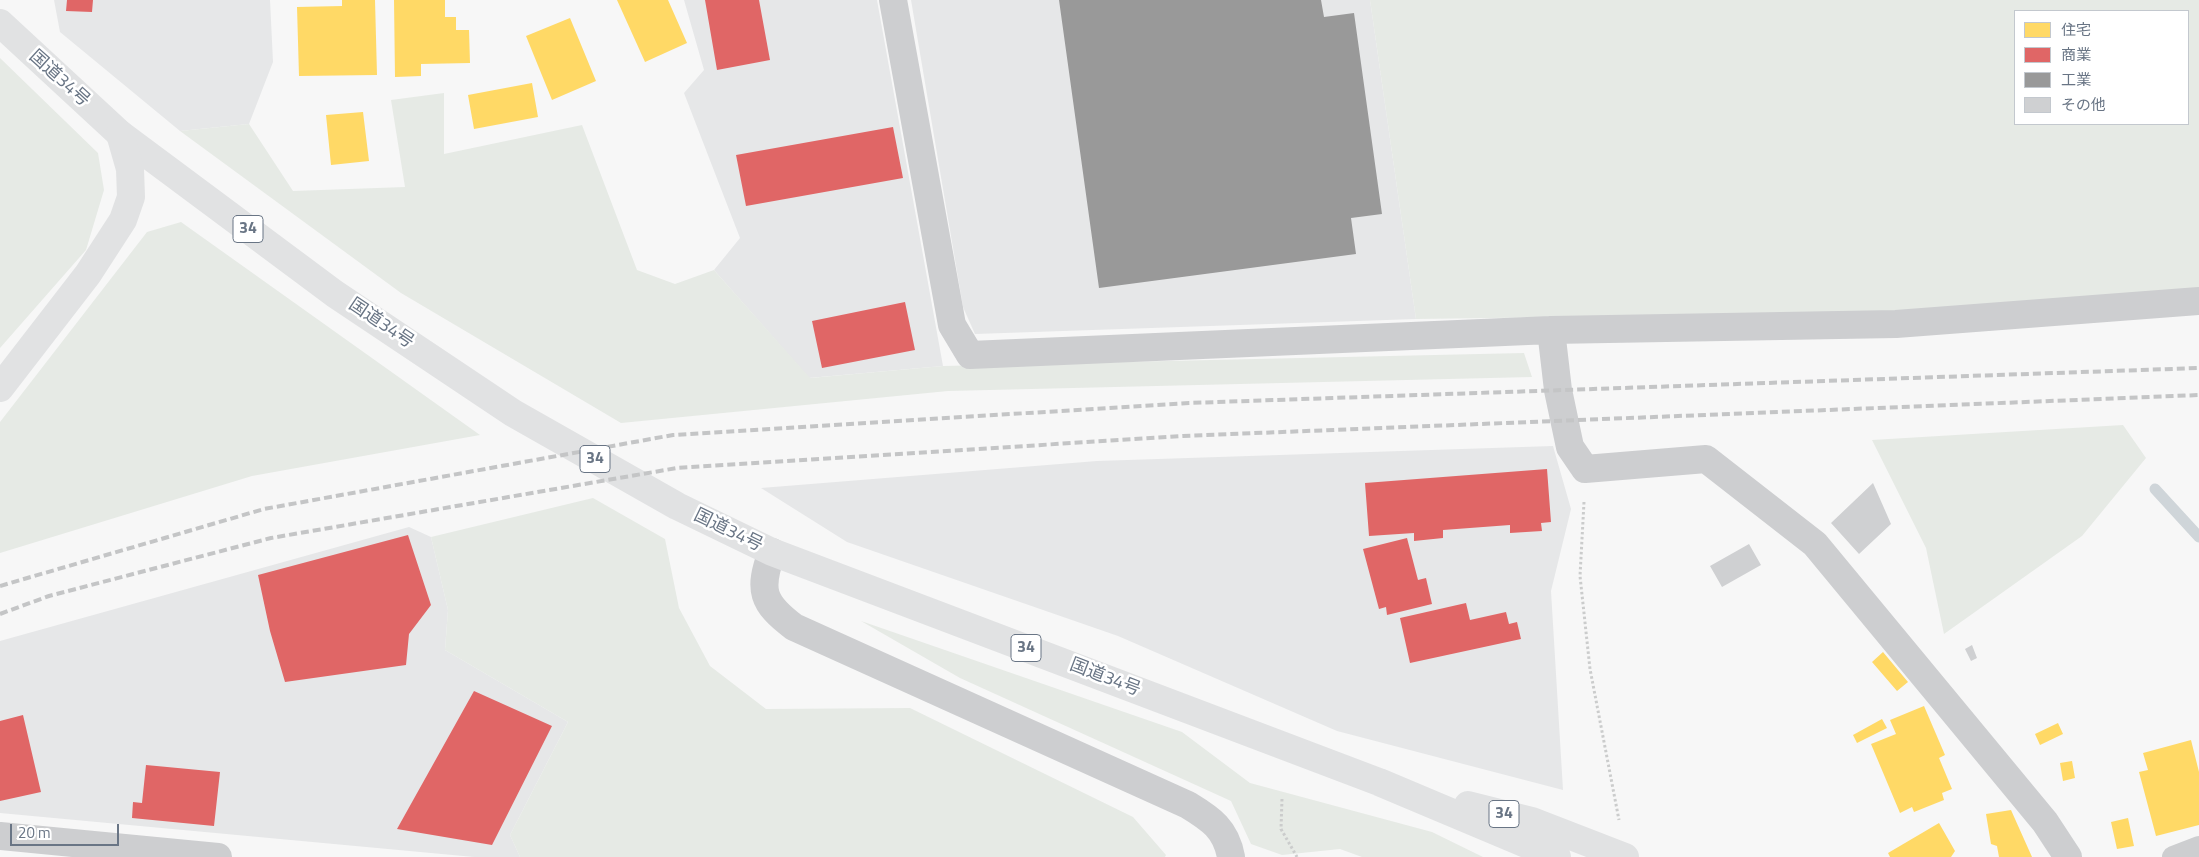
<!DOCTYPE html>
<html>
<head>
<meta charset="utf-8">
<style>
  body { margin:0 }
  #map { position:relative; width:2199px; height:857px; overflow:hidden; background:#f7f7f7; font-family:"Titillium Web","Noto Sans JP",sans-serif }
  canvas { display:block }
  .legend { position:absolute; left:2014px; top:10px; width:175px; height:115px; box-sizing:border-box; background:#fff; border:1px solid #c3c8ce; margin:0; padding:6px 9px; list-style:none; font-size:15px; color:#697585 }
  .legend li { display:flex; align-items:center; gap:10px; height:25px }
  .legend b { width:25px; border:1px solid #c3c8ce }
  .scale { position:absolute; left:10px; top:824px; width:109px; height:22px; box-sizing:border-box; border:2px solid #697585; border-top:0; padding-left:6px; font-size:15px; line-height:18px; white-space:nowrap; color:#697585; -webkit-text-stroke:4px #fff; paint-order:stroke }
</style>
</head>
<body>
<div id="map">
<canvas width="2199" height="857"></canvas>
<ul class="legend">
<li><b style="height:14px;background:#ffd966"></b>住宅</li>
<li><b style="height:14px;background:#e06666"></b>商業</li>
<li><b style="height:14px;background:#999"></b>工業</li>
<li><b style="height:14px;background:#cfd0d2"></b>その他</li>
</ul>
<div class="scale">20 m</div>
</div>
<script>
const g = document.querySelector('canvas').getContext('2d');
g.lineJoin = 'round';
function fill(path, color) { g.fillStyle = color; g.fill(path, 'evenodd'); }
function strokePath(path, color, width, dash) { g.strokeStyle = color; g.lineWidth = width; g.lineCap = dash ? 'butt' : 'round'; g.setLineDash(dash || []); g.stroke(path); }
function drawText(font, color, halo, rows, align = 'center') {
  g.font = font + ' "Titillium Web","Noto Sans JP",sans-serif'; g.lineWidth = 5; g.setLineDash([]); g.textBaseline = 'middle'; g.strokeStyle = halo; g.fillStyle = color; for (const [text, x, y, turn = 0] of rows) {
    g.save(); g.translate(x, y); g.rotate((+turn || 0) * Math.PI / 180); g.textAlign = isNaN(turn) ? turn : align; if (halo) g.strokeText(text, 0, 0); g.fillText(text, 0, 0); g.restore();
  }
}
const built = new Path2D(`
  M 54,0 L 270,0 L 273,62 L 249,124 L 180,131 L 60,32 Z
  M 684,0 L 877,0 L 943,366 L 809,378 L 714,270 L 740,238 L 684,93 L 704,70 Z
  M 911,0 L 1370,0 L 1416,319 L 975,334 L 963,307 Z
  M 1553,446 L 1571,509 L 1551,591 L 1563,790 L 1337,731 L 1118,636 L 847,542 L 761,488 L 1097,461 Z
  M 409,527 L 431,537 L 448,610 L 445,650 L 568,722 L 510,835 L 520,857 L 474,857 L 0,813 L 0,641 Z`);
const green = new Path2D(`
  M 1370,0 L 2199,0 L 2199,290 L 1874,313 L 1416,319 ZM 2015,11 L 2188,11 L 2188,124 L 2015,124 Z
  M 0,58 L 98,153 L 104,190 L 86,250 L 0,348 Z
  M 444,93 L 444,154 L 582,125 L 637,270 L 675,284 L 714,270 L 810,378 L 943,366 L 1524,353 L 1532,377 L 948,391 L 621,423 L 401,293 L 180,131 L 249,124 L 293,191 L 405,187 L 391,100 Z
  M 181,222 L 480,435 L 252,476 L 0,553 L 0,422 L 147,232 Z
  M 2123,425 L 2146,458 L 2082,536 L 1944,634 L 1926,548 L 1872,440 Z
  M 593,498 L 665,539 L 679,608 L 710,666 L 766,709 L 910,708 L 1133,817 L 1166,855 L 1165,857 L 520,857 L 510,835 L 568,722 L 445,650 L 448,610 L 431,537 Z
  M 861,621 L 1182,732 L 1250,783 L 1432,832 L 1483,857 L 1362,857 L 1340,849 L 1282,855 L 1251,844 L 1231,801 L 960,678 Z`);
const homes = new Path2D(`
  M 342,0 L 375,0 L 377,75 L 299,76 L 297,7 L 342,6 Z
  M 394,0 L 445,0 L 445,17 L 456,17 L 456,30 L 469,30 L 470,63 L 421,64 L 421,76 L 395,77 Z
  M 617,0 L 668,0 L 687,43 L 645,62 Z
  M 570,18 L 596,81 L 552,100 L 526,36 Z
  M 532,83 L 538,117 L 474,129 L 468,95 Z
  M 363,112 L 369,161 L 331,165 L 326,115 Z
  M 1883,652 L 1908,682 L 1897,691 L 1872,662 Z
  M 1924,706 L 1945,755 L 1939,758 L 1952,789 L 1942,793 L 1944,800 L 1914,812 L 1912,807 L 1900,813 L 1871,744 L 1896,734 L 1890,720 Z
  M 1882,719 L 1887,728 L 1857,743 L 1853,735 Z
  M 2058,723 L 2063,734 L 2040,745 L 2035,734 Z
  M 2191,740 L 2199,772 L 2199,825 L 2156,836 L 2139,772 L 2148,770 L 2143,753 Z
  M 2072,761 L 2075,778 L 2063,781 L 2060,763 Z
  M 2011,810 L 2032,857 L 1999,857 L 1997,846 L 1991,844 L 1986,814 Z
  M 2128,818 L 2134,846 L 2117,849 L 2111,822 Z
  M 1939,823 L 1955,851 L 1951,857 L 1890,857 L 1888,853 Z`);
const shops = new Path2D(`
  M 67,0 L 93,0 L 92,12 L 66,11 Z
  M 705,0 L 759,0 L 770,60 L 717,70 Z
  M 893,127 L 903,178 L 746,206 L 736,155 Z
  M 905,302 L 915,350 L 822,368 L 812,321 Z
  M 1547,469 L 1551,522 L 1541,523 L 1542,531 L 1510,533 L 1510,525 L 1443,530 L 1443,538 L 1414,541 L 1414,533 L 1369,536 L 1365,483 Z
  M 408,535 L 431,605 L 409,634 L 406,665 L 285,682 L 270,631 L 258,575 Z
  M 1407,538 L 1418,580 L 1426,578 L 1432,604 L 1387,615 L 1386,607 L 1379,609 L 1363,549 Z
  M 1466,603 L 1470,620 L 1506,612 L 1509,624 L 1517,622 L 1521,639 L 1410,663 L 1400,618 Z
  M 474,691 L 552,726 L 492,845 L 397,829 Z
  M 23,715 L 41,792 L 0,801 L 0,721 Z
  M 146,765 L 220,772 L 214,826 L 132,818 L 133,802 L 142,803 Z`);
const industry = new Path2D(`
  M 1059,0 L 1321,0 L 1324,17 L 1354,13 L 1382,214 L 1351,218 L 1356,254 L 1099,288 Z`);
const stream = new Path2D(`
  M 2155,489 L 2199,537`);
const building = new Path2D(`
  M 1873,483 L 1891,524 L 1859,554 L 1831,523 Z
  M 1749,544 L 1761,565 L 1722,587 L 1710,566 Z
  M 1972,645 L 1977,658 L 1971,661 L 1965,649 Z`);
const path = new Path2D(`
  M 1584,502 L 1580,576 L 1590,669 L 1619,820
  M 1282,799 L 1281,829 L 1297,857`);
const service = new Path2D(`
  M 2173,857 L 2199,847`);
const minor = new Path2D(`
  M 893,0 L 952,325 L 970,355 L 1551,330 L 1896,324 L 2199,301
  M 1551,330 L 1558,390 L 1570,447 L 1585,469 L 1706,459 L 1815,544 L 2045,822 L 2068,857
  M 772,552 C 758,590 762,603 794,627 L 1188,805 C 1211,819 1226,829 1231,857
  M 0,836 L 218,857`);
const trunk = new Path2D(`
  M 0,23 L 120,134 L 335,294 L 513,413 L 677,506 L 772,552 L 1379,782 L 1557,857
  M 1468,805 L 1532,821 L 1625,857`);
const motorway = new Path2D(`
  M 0,388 L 88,274 L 123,220 L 131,197 L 130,169 L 120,134`);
const rail = new Path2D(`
  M 0,586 L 264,509 L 673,435 L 1189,403 L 2199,368
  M 0,614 L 49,596 L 271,538 L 677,468 L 1183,436 L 2199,395`);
const shields = [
  [248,229,30],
  [595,459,30],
  [1026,648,30],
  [1504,814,30]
];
const shieldNames = [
  ["34",248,229],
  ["34",595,459],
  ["34",1026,648],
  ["34",1504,814]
];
const streetNames = [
  ["国道34号",59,79,42],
  ["国道34号",381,324,34],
  ["国道34号",728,531,26],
  ["国道34号",1105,678,21]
];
fill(built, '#e6e7e8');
fill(green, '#e6eae5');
fill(homes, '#ffd966');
fill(shops, '#e06666');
fill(industry, '#999');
strokePath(stream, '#cfd5d9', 11);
fill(building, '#cfd0d2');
strokePath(path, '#cbcccc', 3, [2.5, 2.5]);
strokePath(service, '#cdced0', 22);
strokePath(minor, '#cdced0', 28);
strokePath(trunk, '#e1e2e3', 28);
strokePath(motorway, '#e1e2e3', 28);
strokePath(rail, '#c4c5c6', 4, [8, 4]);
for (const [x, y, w] of shields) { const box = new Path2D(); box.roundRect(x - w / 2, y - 13.5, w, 27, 4); g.fillStyle = '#fff'; g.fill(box); strokePath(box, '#697585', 1); }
drawText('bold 16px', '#697585', null, shieldNames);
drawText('18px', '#697585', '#fff', streetNames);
</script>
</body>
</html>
